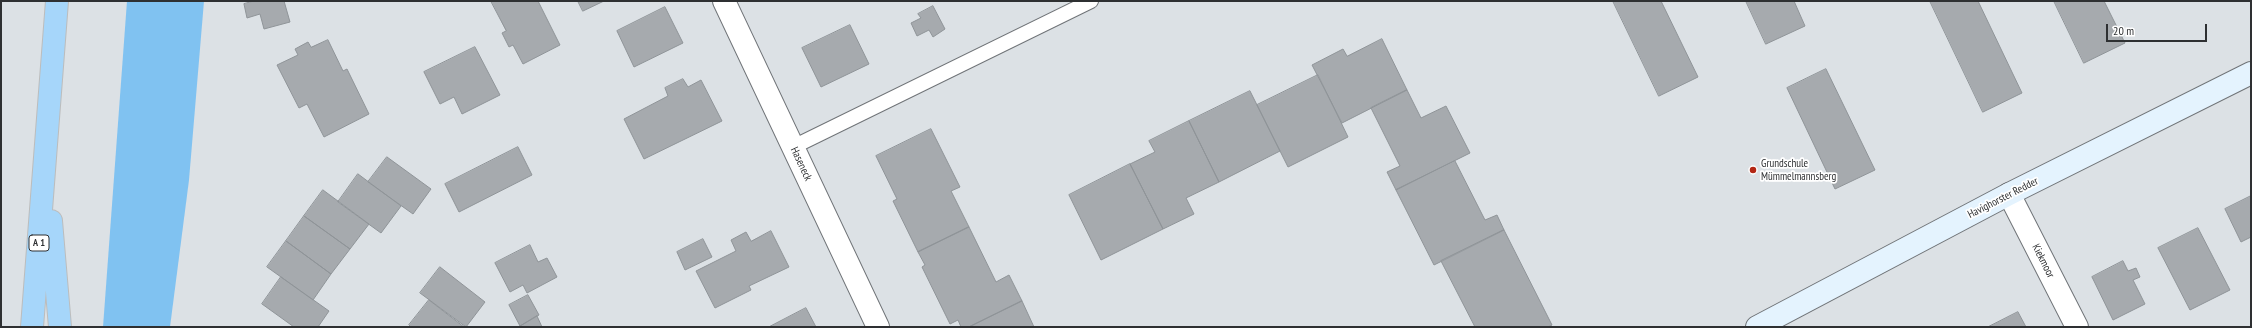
<!DOCTYPE html>
<html>
<head>
<meta charset="utf-8">
<style>
  body { margin:0 }
  #map { position:relative; width:2252px; height:328px; overflow:hidden; background:#dce1e5; font-family:"PT Sans Narrow",sans-serif }
  canvas { display:block }
  .frame { position:absolute; inset:0; border:2px solid #2e3032; pointer-events:none }
  .scale { position:absolute; left:2106px; top:24px; width:101px; height:18px; box-sizing:border-box; border:2px solid #2e3032; border-top:0; padding-left:5px; font-size:12px; line-height:14px; white-space:nowrap; color:#2e3032; -webkit-text-stroke:3px #fff; paint-order:stroke }
</style>
</head>
<body>
<div id="map">
<canvas width="2252" height="328"></canvas>
<div class="frame"></div>
<div class="scale">20 m</div>
</div>
<script>
const g = document.querySelector('canvas').getContext('2d');
g.lineJoin = 'round';
function fill(path, color) { g.fillStyle = color; g.fill(path, 'evenodd'); }
function strokePath(path, color, width, dash) { g.strokeStyle = color; g.lineWidth = width; g.lineCap = dash ? 'butt' : 'round'; g.setLineDash(dash || []); g.stroke(path); }
function drawText(font, color, halo, rows, align = 'center') {
  g.font = font + ' "PT Sans Narrow",sans-serif'; g.lineWidth = 3.5; g.setLineDash([]); g.textBaseline = 'middle'; g.strokeStyle = halo; g.fillStyle = color; for (const [text, x, y, turn = 0] of rows) {
    g.save(); g.translate(x, y); g.rotate((+turn || 0) * Math.PI / 180); g.textAlign = isNaN(turn) ? turn : align; if (halo) g.strokeText(text, 0, 0); g.fillText(text, 0, 0); g.restore();
  }
}
const green = new Path2D(`
  M 127,1 L 204,1 L 189,180 L 170,327 L 103,327 Z`);
const building = new Path2D(`
  M 254,1 L 284,1 L 290,22 L 264,29 L 260,14 L 247,18 L 244,4 Z
  M 491,1 L 538,1 L 560,45 L 523,64 L 513,45 L 509,47 L 502,33 L 506,31 Z
  M 578,1 L 604,1 L 583,11 Z
  M 1613,1 L 1661,1 L 1698,77 L 1659,96 Z
  M 1746,1 L 1794,1 L 1805,26 L 1766,44 Z
  M 1930,1 L 1978,1 L 2022,93 L 1983,112 Z
  M 2054,1 L 2104,1 L 2125,43 L 2084,63 Z
  M 933,6 L 945,29 L 933,37 L 929,30 L 917,36 L 911,23 L 921,18 L 918,14 Z
  M 665,7 L 683,43 L 634,67 L 617,31 Z
  M 850,25 L 869,64 L 821,87 L 802,48 Z
  M 1382,39 L 1407,90 L 1342,123 L 1312,65 L 1343,49 L 1347,56 Z
  M 328,40 L 343,71 L 347,69 L 369,114 L 324,137 L 307,104 L 299,108 L 277,65 L 298,55 L 295,49 L 308,42 L 311,47 Z
  M 475,47 L 500,95 L 462,114 L 454,97 L 440,104 L 424,72 Z
  M 1826,69 L 1875,170 L 1835,189 L 1787,88 Z
  M 1318,75 L 1348,137 L 1288,167 L 1257,105 Z
  M 683,79 L 688,87 L 701,80 L 722,121 L 644,159 L 624,119 L 668,96 L 665,88 Z
  M 1407,90 L 1421,118 L 1446,106 L 1470,153 L 1396,190 L 1387,172 L 1400,166 L 1371,108 Z
  M 1250,91 L 1280,151 L 1219,182 L 1189,121 Z
  M 1189,121 L 1219,182 L 1186,198 L 1194,214 L 1163,229 L 1130,164 L 1155,152 L 1149,141 Z
  M 931,129 L 960,187 L 951,191 L 969,227 L 918,252 L 893,201 L 897,199 L 876,156 Z
  M 518,147 L 532,175 L 459,212 L 445,184 Z
  M 387,157 L 431,189 L 413,214 L 368,182 Z
  M 1455,161 L 1485,220 L 1497,215 L 1504,230 L 1434,265 L 1396,190 Z
  M 1130,164 L 1163,229 L 1101,260 L 1069,195 Z
  M 358,174 L 401,206 L 381,233 L 338,202 Z
  M 323,190 L 369,224 L 350,249 L 304,216 Z
  M 2251,196 L 2251,237 L 2241,242 L 2225,209 Z
  M 304,216 L 350,249 L 331,274 L 286,241 Z
  M 969,227 L 996,282 L 1009,275 L 1022,301 L 969,327 L 961,327 L 958,320 L 950,324 L 922,267 L 925,265 L 918,252 Z
  M 2198,228 L 2230,290 L 2190,310 L 2158,248 Z
  M 1504,230 L 1552,325 L 1548,327 L 1475,327 L 1441,261 Z
  M 771,231 L 789,267 L 749,286 L 751,290 L 715,308 L 696,271 L 736,251 L 731,240 L 746,232 L 751,241 Z
  M 703,239 L 712,257 L 685,270 L 677,252 Z
  M 286,241 L 331,274 L 313,300 L 267,267 Z
  M 530,245 L 538,262 L 547,258 L 557,277 L 527,293 L 523,285 L 510,292 L 495,263 Z
  M 2123,261 L 2128,271 L 2136,268 L 2140,277 L 2133,280 L 2145,304 L 2113,320 L 2092,277 Z
  M 440,267 L 485,302 L 466,327 L 420,293 Z
  M 281,277 L 329,311 L 318,327 L 294,327 L 262,304 Z
  M 528,295 L 539,315 L 520,326 L 509,305 Z
  M 429,300 L 464,327 L 411,327 L 409,325 Z
  M 1022,301 L 1034,327 L 969,327 Z
  M 806,308 L 816,327 L 769,327 Z
  M 2018,312 L 2026,327 L 1988,327 Z
  M 537,316 L 542,327 L 517,327 L 520,326 Z`);
const lane = new Path2D(`
  M 793,147 L 1091,1`);
const street = new Path2D(`
  M 724,1 L 878,327
  M 2009,194 L 2077,327`);
const secondary = new Path2D(`
  M 1757,327 L 2009,194 L 2251,73`);
const highway = new Path2D(`
  M 51,221 L 60,327
  M 32,327 L 57,1`);
const markers = [
  [1753,170,4,"#b32614"]
];
const shields = [
  [39,243,20]
];
const shieldNames = [
  ["A 1",39,243]
];
const streetNames = [
  ["Haseneck",801,164,65],
  ["Havighorster Redder",2003,198,-27],
  ["Kiekmoor",2043,261,63]
];
const poiNames = [
  ["Grundschule",1761,164],
  ["Mümmelmannsberg",1761,177]
];
fill(green, '#80c2f1');
fill(building, '#a6aaae');
strokePath(building, '#8f9498', 1);
strokePath(lane, '#707478', 16);
strokePath(street, '#707478', 24);
strokePath(secondary, '#707478', 24);
strokePath(highway, '#bcbdbd', 24);
strokePath(lane, '#fff', 14);
strokePath(street, '#fff', 22);
strokePath(secondary, '#e4f3fe', 22);
strokePath(highway, '#a6d6fa', 22);
for (const [x, y, r, color] of markers) { const dot = new Path2D(); dot.arc(x, y, r, 0, 2 * Math.PI); g.fillStyle = color; g.fill(dot); strokePath(dot, '#fff', 1.5); }
for (const [x, y, w] of shields) { const box = new Path2D(); box.roundRect(x - w / 2, y - 8, w, 16, 3); g.fillStyle = '#fff'; g.fill(box); strokePath(box, '#2e3032', 1); }
drawText('bold 10px', '#2e3032', null, shieldNames);
drawText('11px', '#2e3032', '#fff', streetNames);
drawText('11px', '#2e3032', '#fff', poiNames, 'left');
</script>
</body>
</html>
